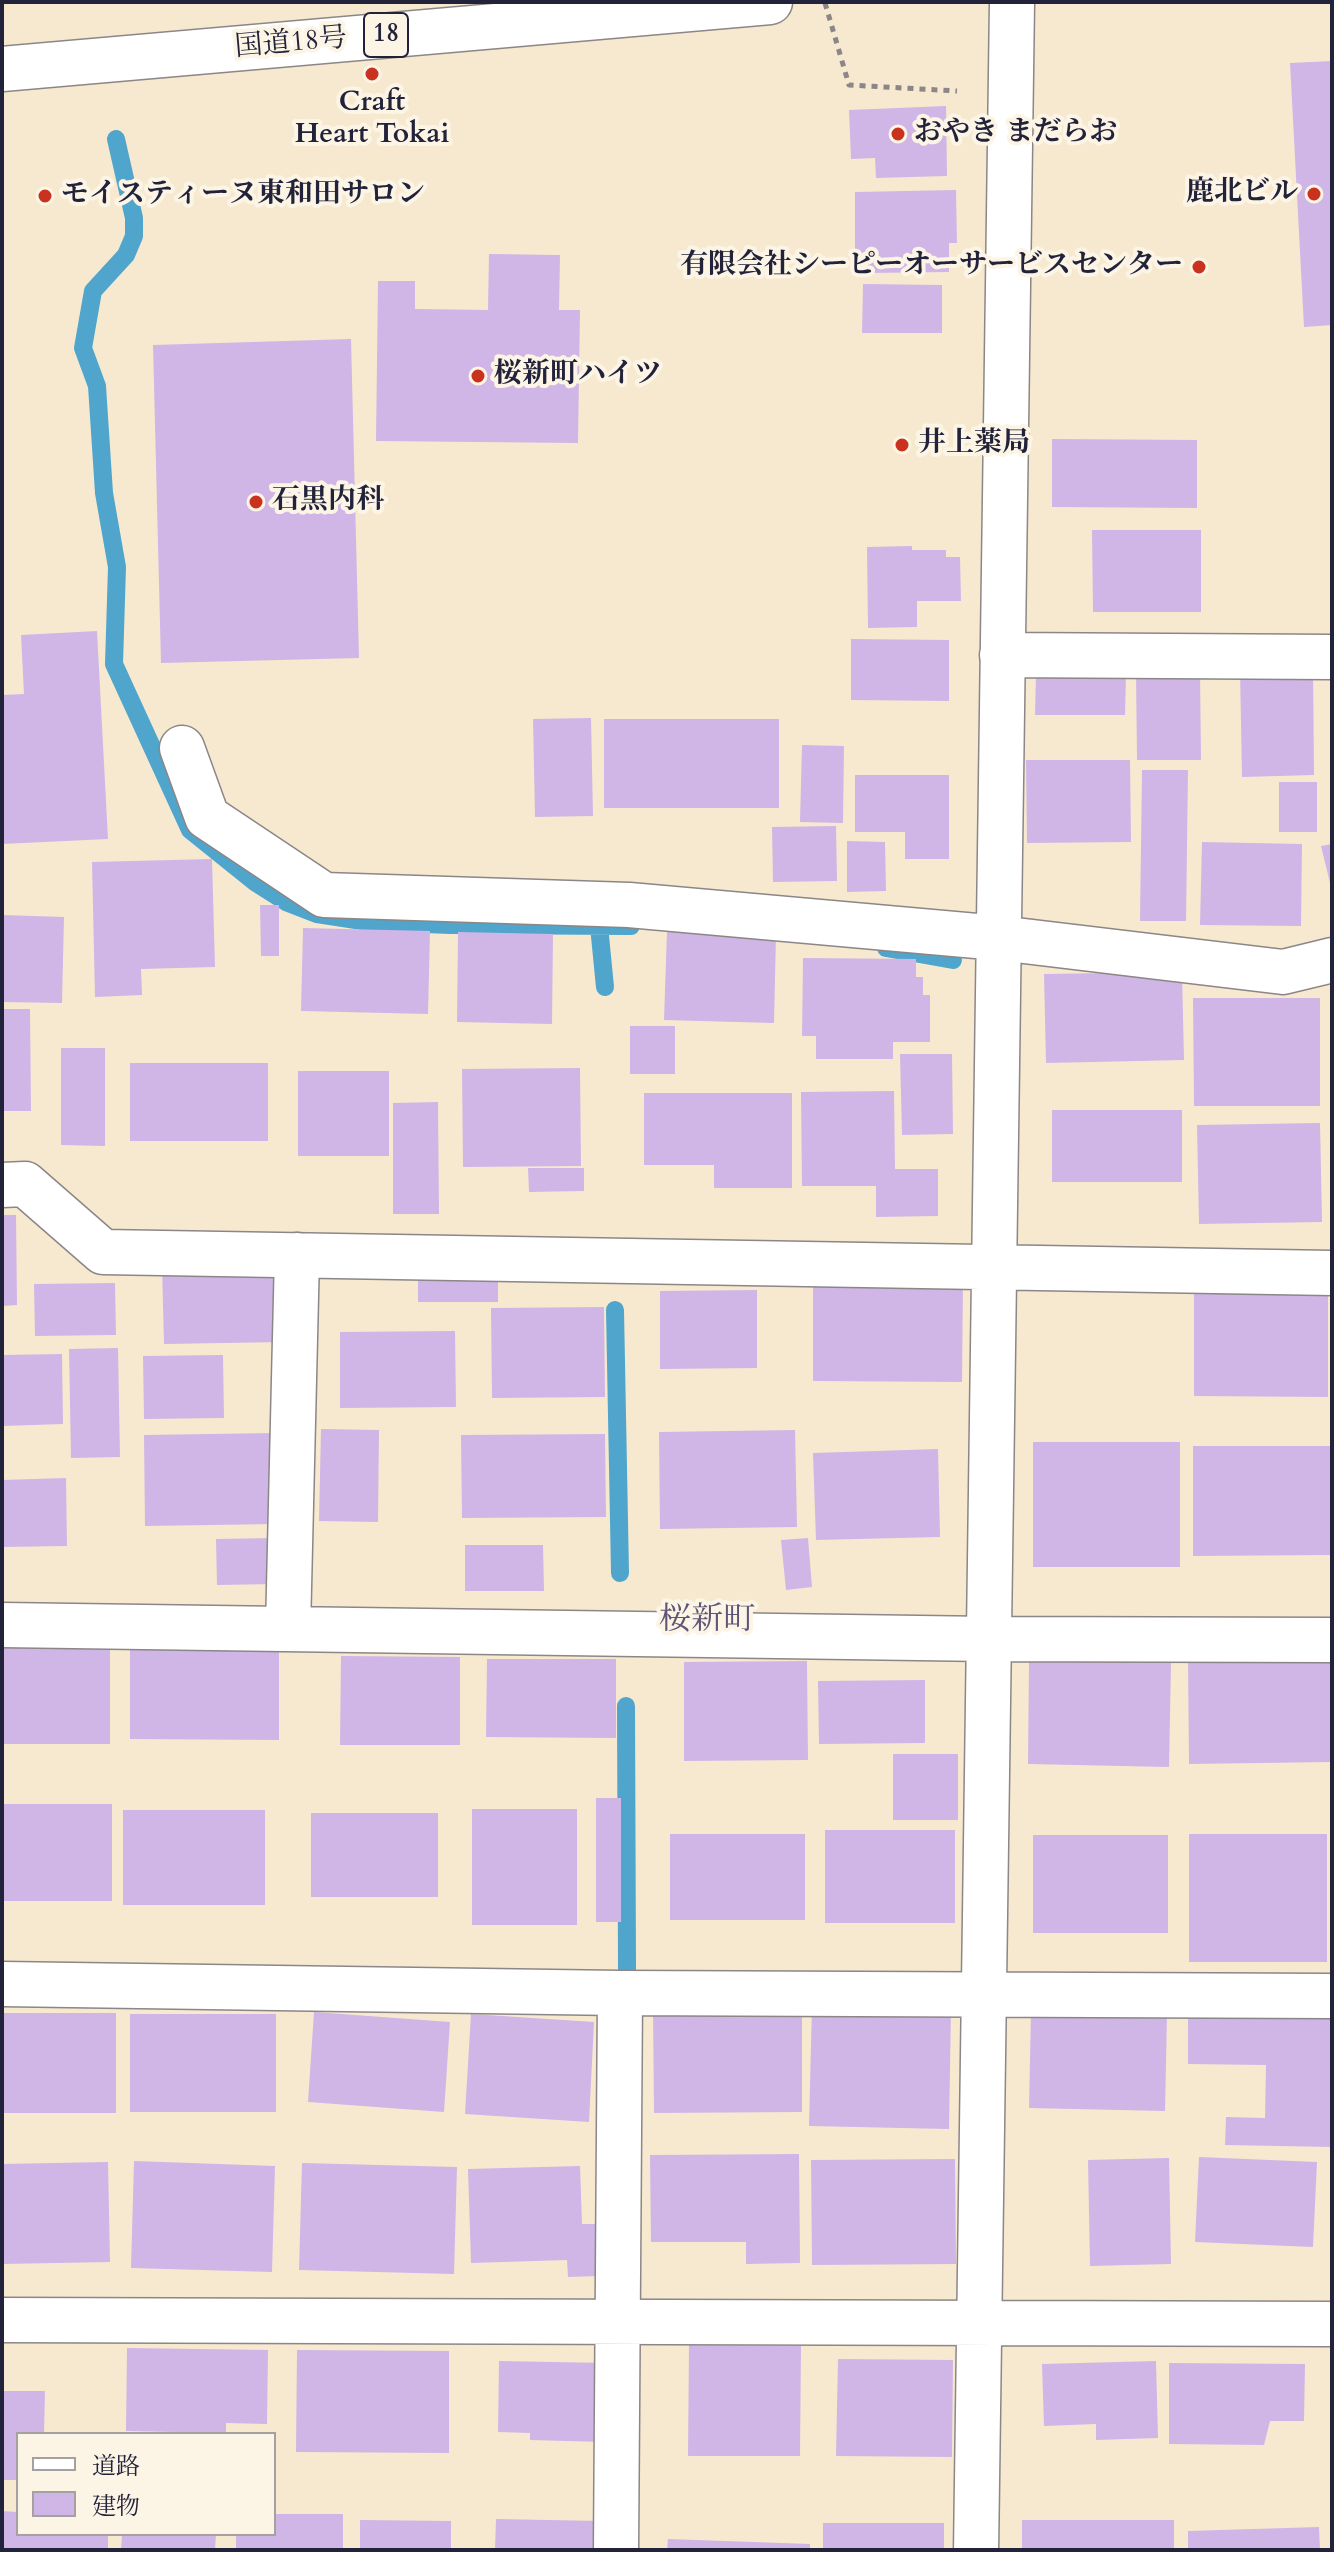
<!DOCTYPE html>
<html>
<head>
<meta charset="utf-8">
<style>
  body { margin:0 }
  #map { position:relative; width:1334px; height:2552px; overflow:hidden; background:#f6e9d0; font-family:Cardo,"Noto Serif JP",serif }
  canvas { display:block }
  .frame { position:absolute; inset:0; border:4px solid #22223b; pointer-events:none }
  .legend { position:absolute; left:16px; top:2432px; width:260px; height:104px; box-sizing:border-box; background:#fcf5e5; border:2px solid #a5a1a1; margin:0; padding:10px 14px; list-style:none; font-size:24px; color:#22223b }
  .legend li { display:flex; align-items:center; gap:16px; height:40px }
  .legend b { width:40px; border:2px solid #a5a1a1 }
</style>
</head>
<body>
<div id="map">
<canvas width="1334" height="2552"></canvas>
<div class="frame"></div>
<ul class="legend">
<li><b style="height:10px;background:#fff"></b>道路</li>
<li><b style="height:22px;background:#cfb6e6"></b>建物</li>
</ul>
</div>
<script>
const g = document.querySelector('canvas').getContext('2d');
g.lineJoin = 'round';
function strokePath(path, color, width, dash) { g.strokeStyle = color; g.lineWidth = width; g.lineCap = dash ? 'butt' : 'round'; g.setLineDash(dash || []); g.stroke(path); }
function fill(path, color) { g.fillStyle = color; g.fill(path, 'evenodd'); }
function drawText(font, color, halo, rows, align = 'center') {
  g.font = font + ' Cardo,"Noto Serif JP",serif'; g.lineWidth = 8; g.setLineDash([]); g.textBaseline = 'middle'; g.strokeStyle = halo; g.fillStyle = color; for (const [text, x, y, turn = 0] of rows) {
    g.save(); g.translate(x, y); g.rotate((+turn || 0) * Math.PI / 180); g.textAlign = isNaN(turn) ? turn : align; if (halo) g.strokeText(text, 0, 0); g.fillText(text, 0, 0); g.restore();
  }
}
const stream = new Path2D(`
  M 116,139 L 134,218 L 134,236 L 126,255 L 93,291 L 83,348 L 97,386 L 104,493 L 117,567 L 114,664 L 190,830 L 256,883 L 286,902 L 317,914 L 369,922 L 451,925 L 631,926
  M 599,926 L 605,987
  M 886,948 L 953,960
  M 615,1310 L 620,1573
  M 626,1706 L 627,1969`);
const building = new Path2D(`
  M 1332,61 L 1332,325 L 1304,327 L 1290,63 Z
  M 946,106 L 947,176 L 876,178 L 875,158 L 851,159 L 849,110 Z
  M 956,190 L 957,243 L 949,243 L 949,272 L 866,273 L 866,264 L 855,264 L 855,192 Z
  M 489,254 L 560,255 L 559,310 L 580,310 L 578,443 L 376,441 L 378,281 L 415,281 L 415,309 L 488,310 Z
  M 863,284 L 942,285 L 942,333 L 862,333 Z
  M 351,339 L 359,658 L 161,663 L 153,345 Z
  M 1052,439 L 1197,440 L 1197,508 L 1052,507 Z
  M 1092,530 L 1201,530 L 1201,612 L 1093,612 Z
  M 912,546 L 912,550 L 946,550 L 946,557 L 960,557 L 961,601 L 917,601 L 917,627 L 868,628 L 867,547 Z
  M 97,631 L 108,839 L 2,844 L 2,695 L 24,694 L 21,635 Z
  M 851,639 L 949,640 L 949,701 L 851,700 Z
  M 1313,668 L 1314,775 L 1242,777 L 1240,669 Z
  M 1136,671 L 1200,671 L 1201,760 L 1137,760 Z
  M 1036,673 L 1126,673 L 1125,715 L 1035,715 Z
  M 591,718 L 593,816 L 535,817 L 533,719 Z
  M 604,719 L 779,719 L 779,808 L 604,808 Z
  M 802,745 L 844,746 L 843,823 L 800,822 Z
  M 1026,760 L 1130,760 L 1131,842 L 1027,843 Z
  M 1142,770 L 1188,770 L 1186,921 L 1140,921 Z
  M 855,775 L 949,775 L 949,859 L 905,859 L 905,832 L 855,832 Z
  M 1279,782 L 1317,782 L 1317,832 L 1279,832 Z
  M 836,826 L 837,881 L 773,882 L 772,827 Z
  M 847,841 L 885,842 L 886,891 L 847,892 Z
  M 1202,842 L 1302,844 L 1301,926 L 1200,925 Z
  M 1332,844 L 1332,887 L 1331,887 L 1321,846 Z
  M 212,859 L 215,967 L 141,969 L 142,995 L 95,997 L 92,862 Z
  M 260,905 L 279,905 L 279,956 L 261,956 Z
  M 2,915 L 64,917 L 62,1003 L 2,1002 Z
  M 303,928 L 430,931 L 428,1014 L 301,1011 Z
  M 667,931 L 776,935 L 774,1023 L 664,1020 Z
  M 458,932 L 553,934 L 552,1024 L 457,1022 Z
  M 803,958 L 916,959 L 916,977 L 923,977 L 923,995 L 930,995 L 930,1042 L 893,1042 L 893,1059 L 816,1059 L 816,1036 L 802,1036 Z
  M 1182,972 L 1184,1060 L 1046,1063 L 1044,974 Z
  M 1193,998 L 1320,998 L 1320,1106 L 1194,1106 Z
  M 2,1009 L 30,1009 L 31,1111 L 2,1111 Z
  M 630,1026 L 675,1026 L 675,1074 L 630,1074 Z
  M 61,1048 L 105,1048 L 105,1146 L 61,1145 Z
  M 900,1054 L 952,1054 L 953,1134 L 902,1135 Z
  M 130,1063 L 268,1063 L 268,1141 L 130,1141 Z
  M 580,1068 L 581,1166 L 463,1167 L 462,1069 Z
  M 298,1071 L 389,1071 L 389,1156 L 298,1156 Z
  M 894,1091 L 895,1169 L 938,1169 L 938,1216 L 876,1217 L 876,1186 L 802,1186 L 801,1092 Z
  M 644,1093 L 792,1093 L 792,1188 L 714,1188 L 714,1165 L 644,1165 Z
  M 438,1102 L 439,1214 L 393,1214 L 393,1103 Z
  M 1052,1110 L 1182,1110 L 1182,1182 L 1052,1182 Z
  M 1320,1123 L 1322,1222 L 1199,1224 L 1197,1125 Z
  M 528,1168 L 584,1168 L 584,1191 L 529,1192 Z
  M 2,1215 L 16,1215 L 17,1305 L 2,1306 Z
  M 283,1264 L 284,1342 L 164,1344 L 162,1266 Z
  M 418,1270 L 498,1270 L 498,1302 L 418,1302 Z
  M 813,1279 L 963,1280 L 962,1382 L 813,1381 Z
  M 1194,1280 L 1328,1280 L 1328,1397 L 1194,1396 Z
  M 115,1283 L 116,1335 L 35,1336 L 34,1284 Z
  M 757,1290 L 757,1368 L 660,1369 L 660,1291 Z
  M 604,1307 L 605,1397 L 492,1398 L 491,1308 Z
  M 455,1331 L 456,1407 L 340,1408 L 340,1332 Z
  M 118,1348 L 120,1457 L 71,1458 L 69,1349 Z
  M 62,1354 L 63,1424 L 2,1426 L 2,1355 Z
  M 223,1355 L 224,1418 L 144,1419 L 143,1356 Z
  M 321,1429 L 379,1430 L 378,1522 L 319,1521 Z
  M 795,1430 L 797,1527 L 660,1529 L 659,1432 Z
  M 275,1433 L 277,1524 L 145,1526 L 144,1435 Z
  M 605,1434 L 606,1517 L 462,1518 L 461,1435 Z
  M 1033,1442 L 1180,1442 L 1180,1567 L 1033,1567 Z
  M 1193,1446 L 1331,1446 L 1332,1555 L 1193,1556 Z
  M 938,1449 L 940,1537 L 816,1540 L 813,1453 Z
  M 66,1478 L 67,1546 L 2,1547 L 2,1480 Z
  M 275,1538 L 276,1584 L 217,1585 L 216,1539 Z
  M 808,1538 L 812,1587 L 786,1590 L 781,1540 Z
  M 465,1545 L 543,1545 L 544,1591 L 465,1591 Z
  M 2,1647 L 110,1647 L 110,1744 L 2,1744 Z
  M 130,1648 L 279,1648 L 279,1740 L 130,1739 Z
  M 341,1656 L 460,1657 L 460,1745 L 340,1745 Z
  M 1332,1657 L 1332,1762 L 1189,1764 L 1188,1659 Z
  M 487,1659 L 616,1659 L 616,1738 L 486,1737 Z
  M 1029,1660 L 1171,1663 L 1169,1767 L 1028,1764 Z
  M 807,1661 L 808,1760 L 684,1761 L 684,1662 Z
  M 925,1680 L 925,1743 L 819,1744 L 818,1681 Z
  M 893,1754 L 958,1754 L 958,1820 L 893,1820 Z
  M 596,1798 L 621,1798 L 621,1922 L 596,1922 Z
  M 2,1804 L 112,1804 L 112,1901 L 2,1901 Z
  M 472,1809 L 577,1809 L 577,1925 L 472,1925 Z
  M 123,1810 L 265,1810 L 265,1905 L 123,1905 Z
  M 311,1813 L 438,1813 L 438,1897 L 311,1897 Z
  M 825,1830 L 955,1830 L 955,1923 L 825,1923 Z
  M 670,1834 L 805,1834 L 805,1920 L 670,1920 Z
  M 1189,1834 L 1327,1834 L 1327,1962 L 1189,1962 Z
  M 1033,1835 L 1168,1835 L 1168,1933 L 1033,1933 Z
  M 812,2005 L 951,2007 L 949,2129 L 809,2126 Z
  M 802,2007 L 802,2112 L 654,2113 L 653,2009 Z
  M 1188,2009 L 1332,2011 L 1332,2147 L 1225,2145 L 1226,2117 L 1265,2118 L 1266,2065 L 1188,2064 Z
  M 1031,2011 L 1167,2014 L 1165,2111 L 1029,2108 Z
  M 314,2012 L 450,2022 L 444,2112 L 308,2102 Z
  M 2,2013 L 116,2013 L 116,2113 L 2,2113 Z
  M 130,2014 L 276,2014 L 276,2112 L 130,2112 Z
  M 471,2014 L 594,2022 L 589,2122 L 465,2114 Z
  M 799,2154 L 800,2263 L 746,2264 L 746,2242 L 651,2242 L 650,2155 Z
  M 1199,2157 L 1317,2162 L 1313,2247 L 1195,2242 Z
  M 1169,2158 L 1171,2264 L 1090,2266 L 1088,2160 Z
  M 955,2159 L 956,2264 L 812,2265 L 811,2160 Z
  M 134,2161 L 275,2166 L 272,2272 L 131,2268 Z
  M 108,2162 L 110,2262 L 2,2264 L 2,2164 Z
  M 302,2163 L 457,2167 L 454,2274 L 299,2270 Z
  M 580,2166 L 582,2224 L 597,2224 L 599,2276 L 568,2277 L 567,2260 L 471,2263 L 468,2169 Z
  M 689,2345 L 801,2346 L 800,2456 L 688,2456 Z
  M 127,2348 L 268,2350 L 267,2424 L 226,2423 L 226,2433 L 126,2431 Z
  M 297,2350 L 449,2351 L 449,2453 L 296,2452 Z
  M 838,2359 L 953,2360 L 952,2457 L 836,2456 Z
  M 499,2361 L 608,2363 L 605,2442 L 530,2440 L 530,2433 L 498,2432 Z
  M 1156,2361 L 1158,2438 L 1096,2440 L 1096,2424 L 1044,2426 L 1042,2364 Z
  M 1169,2363 L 1305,2364 L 1304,2421 L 1270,2421 L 1264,2445 L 1169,2444 Z
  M 2,2391 L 45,2391 L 44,2434 L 18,2434 L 18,2480 L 2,2480 Z
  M 2,2511 L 18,2512 L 18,2534 L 108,2534 L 108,2550 L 2,2550 Z
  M 274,2514 L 343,2514 L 343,2550 L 236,2550 L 236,2534 L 274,2534 Z
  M 496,2519 L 600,2521 L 599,2550 L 495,2550 Z
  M 360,2520 L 451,2521 L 451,2550 L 360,2550 Z
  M 1022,2520 L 1174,2520 L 1174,2550 L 1022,2550 Z
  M 823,2523 L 944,2523 L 944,2550 L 823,2550 Z
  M 1319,2527 L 1320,2550 L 1188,2550 L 1188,2531 Z
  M 122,2534 L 216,2534 L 215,2550 L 121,2550 Z
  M 668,2539 L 810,2544 L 810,2550 L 667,2550 Z`);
const path = new Path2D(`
  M 825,3 L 849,85 L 957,91`);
const street = new Path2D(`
  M 1002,655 L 1332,657
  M 182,748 L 207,817 L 324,895 L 629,905 L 999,938 L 1283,972 L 1332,960
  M 2,1185 L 25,1184 L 103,1252 L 1332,1273
  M 2,1625 L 989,1639 L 1332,1640
  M 288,1629 L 297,1255
  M 2,1984 L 620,1993 L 1332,1996
  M 2,2320 L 1332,2324
  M 616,2550 L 620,1993
  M 976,2550 L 1012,2`);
const highway = new Path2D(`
  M 2,69 L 770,2`);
const markers = [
  [372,74,8,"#c8321e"],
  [898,134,8,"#c8321e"],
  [1314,194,8,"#c8321e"],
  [45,196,8,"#c8321e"],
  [1199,267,8,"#c8321e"],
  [478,376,8,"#c8321e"],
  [902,445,8,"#c8321e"],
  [256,502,8,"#c8321e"]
];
const shields = [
  [386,35,44]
];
const shieldNames = [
  ["18",386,35]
];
const streetNames = [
  ["国道18号",291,44,-5]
];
const poiNames = [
  ["Craft",372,104,"center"],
  ["Heart Tokai",372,136,"center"],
  ["おやき まだらお",914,134],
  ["鹿北ビル",1298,194,"right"],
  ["モイスティーヌ東和田サロン",61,196],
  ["有限会社シーピーオーサービスセンター",1183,267,"right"],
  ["桜新町ハイツ",494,376],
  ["井上薬局",918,445],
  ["石黒内科",272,502]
];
const quarterNames = [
  ["桜新町",707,1622]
];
strokePath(stream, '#4fa5cc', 18);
fill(building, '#cfb6e6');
strokePath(street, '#8c8686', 47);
strokePath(highway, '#8c8686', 47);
strokePath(path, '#8c8686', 5, [6, 6]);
strokePath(street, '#fff', 44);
strokePath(highway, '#fff', 44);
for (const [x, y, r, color] of markers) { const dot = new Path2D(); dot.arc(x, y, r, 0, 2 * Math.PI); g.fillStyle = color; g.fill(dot); strokePath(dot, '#fcf5e5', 3); }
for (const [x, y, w] of shields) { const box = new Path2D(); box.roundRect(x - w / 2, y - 22, w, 44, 6); g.fillStyle = '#fcf5e5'; g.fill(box); strokePath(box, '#22223b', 2); }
drawText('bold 26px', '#22223b', null, shieldNames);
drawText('28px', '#22223b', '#fcf5e5', streetNames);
drawText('bold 28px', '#22223b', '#fcf5e5', poiNames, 'left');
drawText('32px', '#5f5677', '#fcf5e5', quarterNames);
</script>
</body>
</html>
